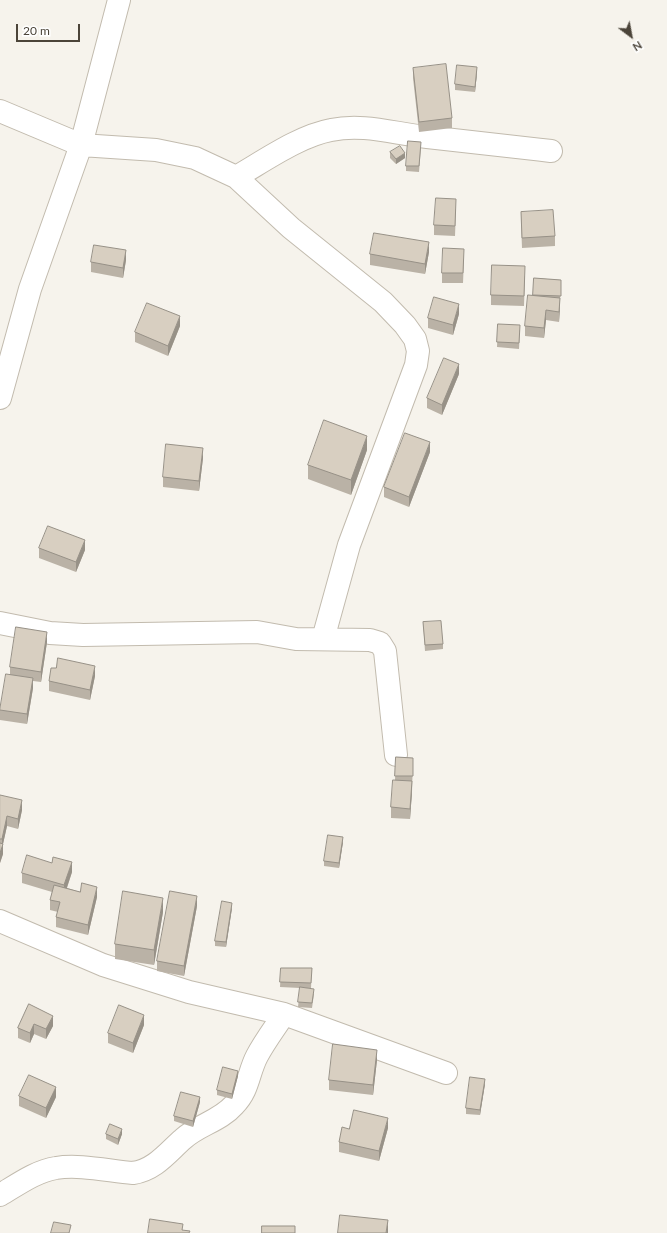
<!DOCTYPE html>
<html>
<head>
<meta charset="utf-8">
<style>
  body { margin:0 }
  #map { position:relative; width:667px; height:1233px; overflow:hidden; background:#f6f3ec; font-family:Lato,sans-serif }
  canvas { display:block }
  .north { position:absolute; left:611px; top:16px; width:40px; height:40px; -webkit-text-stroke:3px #fff; paint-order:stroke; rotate:148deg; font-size:11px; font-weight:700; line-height:16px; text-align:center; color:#4b4439 }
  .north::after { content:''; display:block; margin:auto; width:14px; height:18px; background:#4b4439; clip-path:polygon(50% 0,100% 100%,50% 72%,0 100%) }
  .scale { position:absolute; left:16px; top:24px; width:64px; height:18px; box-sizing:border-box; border:2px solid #4b4439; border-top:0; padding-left:5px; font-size:12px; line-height:14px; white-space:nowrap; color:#4b4439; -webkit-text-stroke:3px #fff; paint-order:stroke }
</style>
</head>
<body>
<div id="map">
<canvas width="667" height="1233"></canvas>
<div class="north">N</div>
<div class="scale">20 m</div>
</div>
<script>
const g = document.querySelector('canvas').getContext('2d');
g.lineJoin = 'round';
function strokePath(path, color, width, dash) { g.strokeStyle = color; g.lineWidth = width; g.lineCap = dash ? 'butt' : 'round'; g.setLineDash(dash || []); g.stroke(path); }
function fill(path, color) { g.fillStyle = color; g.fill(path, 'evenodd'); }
const minor = new Path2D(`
  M 0,111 L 81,145 L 156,150 L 195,158 L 236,177 L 291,228 L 383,302 L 405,325 L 415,339 L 418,351 L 416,365 L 349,545 L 323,639
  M 236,177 C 264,161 299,136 331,130 C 364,123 395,134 427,137 C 469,142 510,146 551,151
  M 0,398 L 30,289 L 81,145 L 119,0
  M 0,623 L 50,633 L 83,635 L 257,632 L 296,639 L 370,640 L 380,643 L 385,651 L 396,755
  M 0,921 L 103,965 L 189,992 L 284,1014 L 446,1073
  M 0,1195 C 17,1185 36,1171 56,1168 C 79,1164 109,1171 133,1173 C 155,1170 168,1152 183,1139 C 198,1125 220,1121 234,1105 C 249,1090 248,1073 257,1056 C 265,1041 275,1028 284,1014`);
const wall = new Path2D(`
  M 413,68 L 452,118 L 452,128 L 419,132 L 413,78 Z
  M 477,73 L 475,92 L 455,90 L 455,84 Z
  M 421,147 L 419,172 L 406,171 L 406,166 Z
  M 390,152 L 405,158 L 396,164 L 390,158 Z
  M 456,209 L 455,236 L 434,235 L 434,225 Z
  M 521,212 L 555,236 L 555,246 L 522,248 L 521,222 Z
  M 429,252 L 425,274 L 370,265 L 370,254 Z
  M 464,259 L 463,283 L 442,283 L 442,273 Z
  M 126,260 L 123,278 L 91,272 L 91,262 Z
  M 525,276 L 524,306 L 491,305 L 491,295 Z
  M 534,278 L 561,280 L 559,322 L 546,320 L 544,338 L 525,336 L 525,326 L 533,296 Z
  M 459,314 L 453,335 L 428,328 L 428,318 Z
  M 498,324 L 520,330 L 519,349 L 497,347 Z
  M 180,326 L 168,356 L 135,342 L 135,332 Z
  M 459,374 L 442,415 L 427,408 L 427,398 Z
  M 367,450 L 351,495 L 308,479 L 308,465 Z
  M 430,452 L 409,507 L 384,497 L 384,487 Z
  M 203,458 L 199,491 L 163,487 L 163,477 Z
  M 39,548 L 85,550 L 76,572 L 39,558 Z
  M 423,622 L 443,644 L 443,649 L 425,651 Z
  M 47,642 L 41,682 L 33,681 L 33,688 L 27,724 L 0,720 L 0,710 L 10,674 L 10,667 Z
  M 95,676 L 90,700 L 49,691 L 49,681 Z
  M 396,757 L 413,758 L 412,792 L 410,819 L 391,818 L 391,807 L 395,780 Z
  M 0,795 L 22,810 L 18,829 L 7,826 L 3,844 L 3,854 L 0,863 Z
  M 343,842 L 339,868 L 324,866 L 324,861 Z
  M 72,872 L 67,888 L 97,897 L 88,935 L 56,927 L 56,917 L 58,912 L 50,910 L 50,900 L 52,892 L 22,883 L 22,873 Z
  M 197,906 L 184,976 L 157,971 L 157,961 Z
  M 232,908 L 226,947 L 215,946 L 215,941 Z
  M 163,912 L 154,965 L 115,959 L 115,944 Z
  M 281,968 L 312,968 L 311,988 L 302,988 L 314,994 L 312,1008 L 298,1007 L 300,988 L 280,987 Z
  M 29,1004 L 53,1026 L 46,1039 L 34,1034 L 30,1043 L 18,1038 L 18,1028 Z
  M 144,1025 L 133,1053 L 108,1043 L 108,1033 Z
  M 377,1060 L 373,1095 L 329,1090 L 329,1080 Z
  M 238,1076 L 232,1099 L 217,1095 L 217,1090 Z
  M 485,1084 L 480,1115 L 466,1114 L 466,1108 Z
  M 19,1096 L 56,1097 L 46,1118 L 19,1106 Z
  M 200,1102 L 193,1127 L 174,1121 L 174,1116 Z
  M 388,1128 L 379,1161 L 339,1152 L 339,1142 L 349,1129 Z
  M 106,1134 L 122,1134 L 118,1145 L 106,1139 Z`);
const shadedWall = new Path2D(`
  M 477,67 L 477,73 L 475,92 L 475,87 Z
  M 405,153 L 405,158 L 396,164 L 396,159 Z
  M 429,242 L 429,252 L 425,274 L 425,264 Z
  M 126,250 L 126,260 L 123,278 L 123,268 Z
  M 560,298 L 560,308 L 559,322 L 559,312 Z
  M 459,304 L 459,314 L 453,335 L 453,325 Z
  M 546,310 L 546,320 L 544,338 L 544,328 Z
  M 180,316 L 180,326 L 168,356 L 168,346 Z
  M 459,364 L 459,374 L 442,415 L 442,405 Z
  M 367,436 L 367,450 L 351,495 L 351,480 Z
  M 430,442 L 430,452 L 409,507 L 409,497 Z
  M 203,448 L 203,458 L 199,491 L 199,481 Z
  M 85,540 L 85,550 L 76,572 L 76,562 Z
  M 47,632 L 47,642 L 41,682 L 41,672 Z
  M 95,666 L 95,676 L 90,700 L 90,690 Z
  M 33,678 L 33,688 L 27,724 L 27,714 Z
  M 412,781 L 412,792 L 410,819 L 410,809 Z
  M 22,800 L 22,810 L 18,829 L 18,819 Z
  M 7,816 L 7,826 L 3,844 L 3,854 L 0,863 L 0,853 L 2,847 L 2,839 Z
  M 343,837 L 343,842 L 339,868 L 339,863 Z
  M 72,862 L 72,872 L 64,896 L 64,885 Z
  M 97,887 L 97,897 L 88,935 L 88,925 Z
  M 197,896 L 197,906 L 184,976 L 184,966 Z
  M 163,898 L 163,912 L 154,965 L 154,950 Z
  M 232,903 L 232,908 L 226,947 L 226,942 Z
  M 144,1015 L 144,1025 L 133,1053 L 133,1043 Z
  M 53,1016 L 53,1026 L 46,1039 L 46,1029 Z
  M 34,1024 L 34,1034 L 30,1043 L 30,1033 Z
  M 377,1050 L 377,1060 L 373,1095 L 373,1085 Z
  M 238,1071 L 238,1076 L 232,1099 L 232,1094 Z
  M 485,1079 L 485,1084 L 480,1115 L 480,1110 Z
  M 56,1087 L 56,1097 L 46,1118 L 46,1108 Z
  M 200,1097 L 200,1102 L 193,1127 L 193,1121 Z
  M 388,1118 L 388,1128 L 379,1161 L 379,1151 Z
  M 122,1129 L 122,1134 L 118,1145 L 118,1139 Z
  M 388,1220 L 388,1233 L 386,1233 Z`);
const building = new Path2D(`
  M 446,64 L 452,118 L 419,122 L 413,68 Z
  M 457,65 L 477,67 L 475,87 L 455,84 Z
  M 408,141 L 421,142 L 419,166 L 406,166 Z
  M 400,146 L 405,153 L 396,159 L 390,152 Z
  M 436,198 L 456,199 L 455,226 L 434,225 Z
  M 553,210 L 555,236 L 522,238 L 521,212 Z
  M 374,233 L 429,242 L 425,264 L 370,254 Z
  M 94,245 L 126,250 L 123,268 L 91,262 Z
  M 443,248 L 464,249 L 463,273 L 442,273 Z
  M 492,265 L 525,266 L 524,296 L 491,295 Z
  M 534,278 L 561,280 L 561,296 L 533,295 Z
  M 528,295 L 560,298 L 559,312 L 546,310 L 544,328 L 525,326 Z
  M 434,297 L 459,304 L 453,325 L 428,318 Z
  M 147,303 L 180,316 L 168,346 L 135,332 Z
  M 498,324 L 520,325 L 519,343 L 497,342 Z
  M 444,358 L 459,364 L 442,405 L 427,398 Z
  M 324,420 L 367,436 L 351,480 L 308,465 Z
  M 405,433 L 430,442 L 409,497 L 384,487 Z
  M 166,444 L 203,448 L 199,481 L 163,477 Z
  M 48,526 L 85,540 L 76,562 L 39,548 Z
  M 441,621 L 443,644 L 425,645 L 423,622 Z
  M 16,627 L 47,632 L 41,672 L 10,667 Z
  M 58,658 L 95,666 L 90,690 L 49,681 L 51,668 L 56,668 Z
  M 6,674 L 33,678 L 27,714 L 0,710 Z
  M 396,757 L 413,758 L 413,776 L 395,776 Z
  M 393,780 L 412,781 L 410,809 L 391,807 Z
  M 0,795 L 22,800 L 18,819 L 7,816 L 2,839 L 0,839 Z
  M 328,835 L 343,837 L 339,863 L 324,861 Z
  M 0,843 L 3,844 L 0,853 Z
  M 27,855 L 52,863 L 53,857 L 72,862 L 64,885 L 22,873 Z
  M 82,883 L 97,887 L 88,925 L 56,917 L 60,902 L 50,900 L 54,885 L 80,892 Z
  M 123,891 L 163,898 L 154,950 L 115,944 Z
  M 170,891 L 197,896 L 184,966 L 157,961 Z
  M 222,901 L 232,903 L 226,942 L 215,941 Z
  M 281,968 L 312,968 L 311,983 L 280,982 Z
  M 300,987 L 314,989 L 312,1003 L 298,1002 Z
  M 29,1004 L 53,1016 L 46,1029 L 34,1024 L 30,1033 L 18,1028 Z
  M 119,1005 L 144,1015 L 133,1043 L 108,1033 Z
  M 333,1044 L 377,1050 L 373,1085 L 329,1080 Z
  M 223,1067 L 238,1071 L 232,1094 L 217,1090 Z
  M 29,1075 L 56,1087 L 46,1108 L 19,1096 Z
  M 470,1077 L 485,1079 L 480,1110 L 466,1108 Z
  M 181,1092 L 200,1097 L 193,1121 L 174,1116 Z
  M 354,1110 L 388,1118 L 379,1151 L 339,1142 L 342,1127 L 349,1129 Z
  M 110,1124 L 122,1129 L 118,1139 L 106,1134 Z
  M 340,1215 L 388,1220 L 386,1233 L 338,1233 Z
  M 150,1219 L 183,1224 L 182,1230 L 190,1231 L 189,1233 L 148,1233 Z
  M 54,1222 L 71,1225 L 69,1233 L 51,1233 Z
  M 262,1226 L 295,1226 L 295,1233 L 262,1233 Z`);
strokePath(minor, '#c2bbae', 24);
strokePath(minor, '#fff', 22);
fill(wall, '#bab2a6');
fill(shadedWall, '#979187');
fill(building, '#d8cfc1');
strokePath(building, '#979187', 1);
</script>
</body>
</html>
